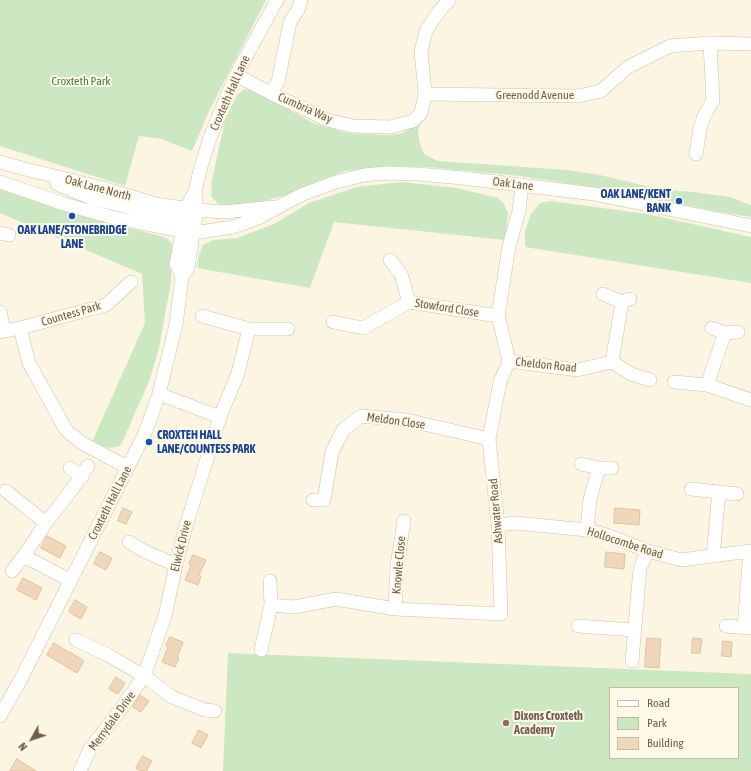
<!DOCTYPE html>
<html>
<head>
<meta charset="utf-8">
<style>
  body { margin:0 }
  #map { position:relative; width:751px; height:771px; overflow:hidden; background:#fcf5e2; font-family:"Asap Condensed",sans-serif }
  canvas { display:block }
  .legend { position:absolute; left:609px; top:687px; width:130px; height:72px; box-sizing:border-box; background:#fff9e8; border:1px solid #c7bba8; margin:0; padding:5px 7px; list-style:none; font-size:12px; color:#735d49 }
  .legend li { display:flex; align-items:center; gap:8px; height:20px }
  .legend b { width:20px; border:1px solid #c7bba8 }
  .north { position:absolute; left:12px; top:719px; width:40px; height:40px; -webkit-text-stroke:3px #fff9e8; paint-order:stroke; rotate:230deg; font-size:11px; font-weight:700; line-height:16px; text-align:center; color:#735d49 }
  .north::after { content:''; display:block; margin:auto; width:14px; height:18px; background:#735d49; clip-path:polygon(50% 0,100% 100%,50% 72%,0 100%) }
</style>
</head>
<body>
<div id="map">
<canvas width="751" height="771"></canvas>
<ul class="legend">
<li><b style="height:5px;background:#fff"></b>Road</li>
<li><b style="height:11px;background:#cce8c2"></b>Park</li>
<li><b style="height:11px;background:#f0d7bb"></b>Building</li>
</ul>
<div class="north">N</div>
</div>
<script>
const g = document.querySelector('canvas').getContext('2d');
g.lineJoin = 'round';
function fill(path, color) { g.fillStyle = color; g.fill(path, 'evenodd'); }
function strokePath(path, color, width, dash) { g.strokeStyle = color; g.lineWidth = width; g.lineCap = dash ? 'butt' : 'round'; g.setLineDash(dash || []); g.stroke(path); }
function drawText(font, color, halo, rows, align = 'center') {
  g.font = font + ' "Asap Condensed",sans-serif'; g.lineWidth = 4; g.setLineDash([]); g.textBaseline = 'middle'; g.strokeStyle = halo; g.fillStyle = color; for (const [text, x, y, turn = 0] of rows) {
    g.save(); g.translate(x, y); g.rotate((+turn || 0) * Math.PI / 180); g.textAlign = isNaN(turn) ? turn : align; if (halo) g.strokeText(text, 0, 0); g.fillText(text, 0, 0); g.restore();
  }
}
const green = new Path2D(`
  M 0,0 L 266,0 L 209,111 L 192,151 L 161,139 L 139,136 L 125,186 L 0,146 Z
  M 244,89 L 254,90 L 313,123 L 348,133 L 383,135 L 400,134 L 409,129 L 425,117 L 418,128 L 419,141 L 424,154 L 438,161 L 567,170 L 600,175 L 659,189 L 693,192 L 730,197 L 751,205 L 751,217 L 719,212 L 625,192 L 519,176 L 428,167 L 389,166 L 345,171 L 316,182 L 289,194 L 255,204 L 231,207 L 218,204 L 211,196 L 212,180 L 225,120 L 237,95 Z
  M 401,182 L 457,188 L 498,198 L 504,204 L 508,213 L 505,240 L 334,222 L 310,288 L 197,268 L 198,258 L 203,245 L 213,240 L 237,238 L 274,224 L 309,203 L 357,187 Z
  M 0,190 L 92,219 L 161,236 L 168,239 L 172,244 L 171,282 L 159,348 L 150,379 L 121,445 C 111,451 102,446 92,442 L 145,323 L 142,274 L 0,213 Z
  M 550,201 L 647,214 L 751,237 L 751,283 L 525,247 L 525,231 L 531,214 L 540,203 Z
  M 228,653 L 751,674 L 751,771 L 223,771 ZM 610,688 L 738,688 L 738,758 L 610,758 Z`);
const building = new Path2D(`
  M 123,508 L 132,512 L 126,524 L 118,521 Z
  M 615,508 L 640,510 L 639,525 L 614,523 Z
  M 47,536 L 66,546 L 60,558 L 41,548 Z
  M 100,552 L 112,558 L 106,570 L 94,564 Z
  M 606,552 L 625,554 L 624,569 L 605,567 Z
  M 193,555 L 206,560 L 199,575 L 201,576 L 198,585 L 185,580 L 191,565 L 189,564 Z
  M 23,578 L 42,588 L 36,600 L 17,590 Z
  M 75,600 L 87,607 L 81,619 L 69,612 Z
  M 170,637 L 183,642 L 177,657 L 179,658 L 175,667 L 162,662 L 168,647 L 166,646 Z
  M 647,638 L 661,639 L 659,668 L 645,667 Z
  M 693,638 L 702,639 L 700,653 L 692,653 Z
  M 723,641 L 732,642 L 731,657 L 722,656 Z
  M 54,643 L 70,653 L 70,652 L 84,661 L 77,673 L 47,655 Z
  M 116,677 L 125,683 L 118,694 L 109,689 Z
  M 140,695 L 149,701 L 141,712 L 133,707 Z
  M 199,730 L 208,735 L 201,748 L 192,743 Z
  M 143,756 L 152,761 L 146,771 L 141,771 L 136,768 Z
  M 17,759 L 36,771 L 10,771 Z`);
const minor = new Path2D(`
  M 236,75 L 280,98 L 299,106 L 327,120 L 353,126 L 390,127 L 413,121 L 421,113 L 425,94 L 421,51 L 426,31 L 437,14 L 449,0
  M 271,93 L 278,82 L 290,22 L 298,10 L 301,0
  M 425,94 L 578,96 L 601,91 L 628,67 L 670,46 L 710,43 L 751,44
  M 696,154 L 700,129 L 704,116 L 713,101 L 710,43
  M 0,162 L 21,168 L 99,187 L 156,204 L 197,210 L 223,212 L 274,207
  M 0,182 L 64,204 L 115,218 L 194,233 L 233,227 L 261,217 L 278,207 L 303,194 L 336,182 L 364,175 L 386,173 L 418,174 L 463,178 L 594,194 L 751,226
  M 57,184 L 94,199 L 154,213 L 176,217 L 180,219 L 189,227
  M 0,233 L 9,235
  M 390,260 L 401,274 L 409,302
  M 182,276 L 188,268 L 197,210 L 195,191 L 201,166 L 210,138 L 221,110 L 236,75 L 277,0
  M 603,294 L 622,302 L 630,299
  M 0,312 L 4,331
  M 202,316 L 249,329 L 288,329
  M 333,322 L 363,328 L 409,302 L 498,316
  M 20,328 L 29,363 L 66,430 L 82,443 L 127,467
  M 712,328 L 725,333 L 738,332
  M 0,332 L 20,328 L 106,305 L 131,282
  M 509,361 L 577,370 L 612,362 L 631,374 L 650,380
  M 612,362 L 622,302
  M 674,382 L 707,385 L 751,400
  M 707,385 L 725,333
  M 159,394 L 220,417
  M 581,464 L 599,468 L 612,468
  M 70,468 L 82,477
  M 691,489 L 737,494
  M 6,491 L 46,523
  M 313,500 L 324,500 L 332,452 L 343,430 L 361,416 L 406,420 L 489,439
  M 498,525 L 515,523 L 587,530 L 607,535 L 648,551 L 681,560 L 751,551
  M 587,530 L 590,499 L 599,468
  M 129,542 L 144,551 L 176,565
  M 24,556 L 71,581
  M 713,556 L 719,492
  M 12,571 C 25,555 35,539 46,523 C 60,504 76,486 88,466
  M 271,605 L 294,607 L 336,599 L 395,609 L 501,614 L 498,525 L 489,439 L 500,382 L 509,361 L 498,316 L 509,246 L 519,211 L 522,185
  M 395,609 L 397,566 L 404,521
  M 578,626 L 634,630
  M 726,626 L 751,628
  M 744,627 L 750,551
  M 76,640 L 108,655 L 144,676 L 172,697 L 205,710 L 215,711
  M 261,650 L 271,605 L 270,581
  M 632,661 L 640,568 L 648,551
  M 0,716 L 21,679 L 145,433 L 159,394 L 176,325 L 182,276 L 176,264 L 177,260 L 186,208 L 195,191
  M 80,771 L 90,749 L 121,709 L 144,676 L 165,616 L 176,565 L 186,526 L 220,417 L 238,373 L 249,329`);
const markers = [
  [679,201,4,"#1a4fb4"],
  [72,216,4,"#1a4fb4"],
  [149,442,4,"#1a4fb4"],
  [506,723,4,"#8d6e63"]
];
const parkNames = [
  ["Croxteth Park",81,81]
];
const streetNames = [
  ["Croxteth Hall Lane",230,93,-66],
  ["Greenodd Avenue",535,95],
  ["Cumbria Way",305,108,24],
  ["Oak Lane",513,184,7],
  ["Oak Lane North",98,188,15],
  ["Stowford Close",447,308,9],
  ["Countess Park",71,314,-16],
  ["Cheldon Road",546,365,6],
  ["Meldon Close",396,421,8],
  ["Croxteth Hall Lane",110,503,-63],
  ["Ashwater Road",496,511,-95],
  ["Hollocombe Road",625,543,18],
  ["Elwick Drive",181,546,-76],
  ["Knowle Close",399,565,-85],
  ["Merrydale Drive",112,721,-54]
];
const transitNames = [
  ["OAK LANE/KENT",671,194],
  ["BANK",671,208],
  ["OAK LANE/STONEBRIDGE",72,230,"center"],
  ["LANE",72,244,"center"],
  ["CROXTEH HALL",157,435,"left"],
  ["LANE/COUNTESS PARK",157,449,"left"]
];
const educationNames = [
  ["Dixons Croxteth",514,716],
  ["Academy",514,730]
];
fill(green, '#cce8c2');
fill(building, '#f0d7bb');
strokePath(building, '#e2c09c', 1);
strokePath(minor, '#cfc0ac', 14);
strokePath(minor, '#fff', 13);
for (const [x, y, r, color] of markers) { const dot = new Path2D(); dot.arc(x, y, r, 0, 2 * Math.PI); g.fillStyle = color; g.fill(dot); strokePath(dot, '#fff9e8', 1.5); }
drawText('12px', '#4e7e44', '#fff9e8', parkNames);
drawText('12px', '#735d49', '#fff9e8', streetNames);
drawText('bold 12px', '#164399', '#fff9e8', transitNames, 'right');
drawText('bold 12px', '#785e54', '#fff9e8', educationNames, 'left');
</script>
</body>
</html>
